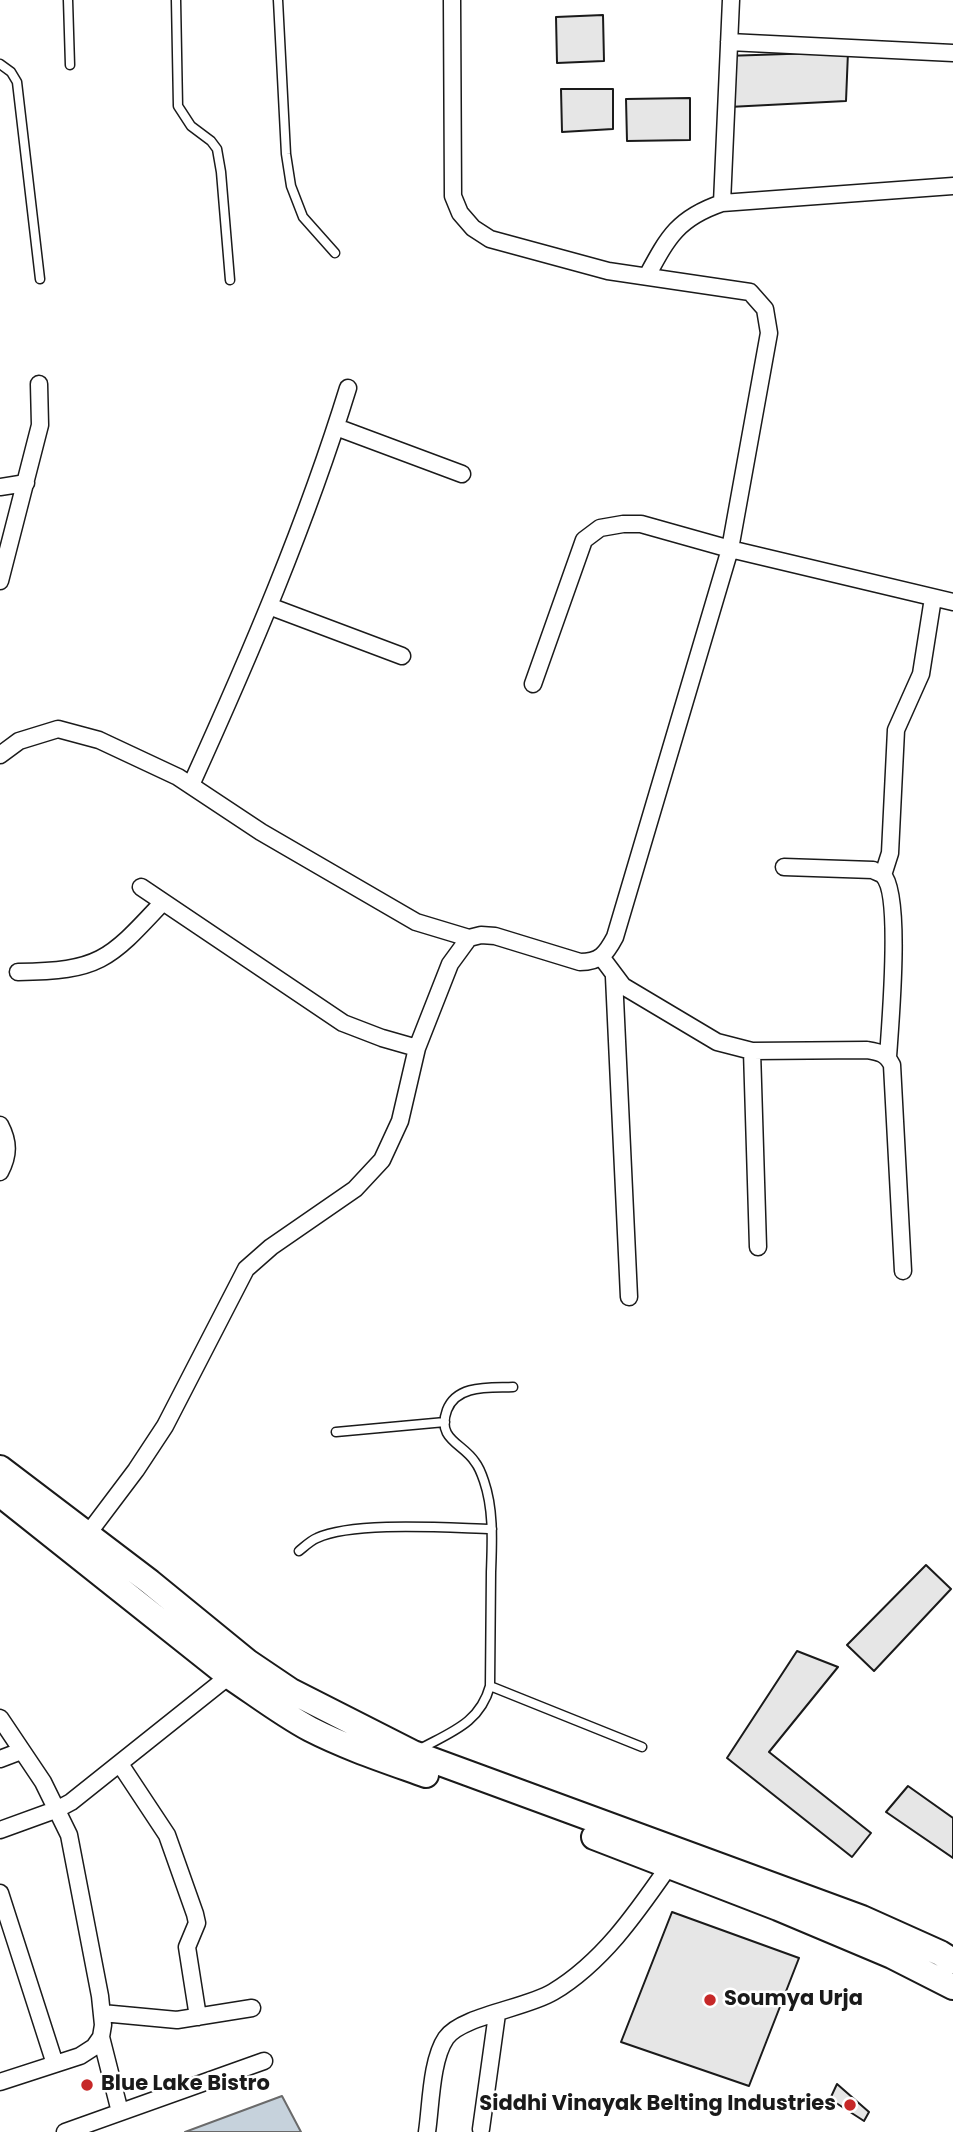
<!DOCTYPE html>
<html>
<head>
<meta charset="utf-8">
<style>
  body { margin:0 }
  canvas { display:block; background:#fff }
</style>
</head>
<body>
<canvas width="953" height="2132"></canvas>
<script>
const g = document.querySelector('canvas').getContext('2d');
g.lineJoin = 'round';
function fill(path, color) { g.fillStyle = color; g.fill(path, 'evenodd'); }
function strokePath(path, color, width, dash) { g.strokeStyle = color; g.lineWidth = width; g.lineCap = dash ? 'butt' : 'round'; g.setLineDash(dash || []); g.stroke(path); }
function drawText(font, color, halo, rows, align = 'center') {
  g.font = font + ' Poppins,sans-serif'; g.lineWidth = 5; g.setLineDash([]); g.textBaseline = 'middle'; g.strokeStyle = halo; g.fillStyle = color; for (const [text, x, y, turn = 0] of rows) {
    g.save(); g.translate(x, y); g.rotate((+turn || 0) * Math.PI / 180); g.textAlign = isNaN(turn) ? turn : align; if (halo) g.strokeText(text, 0, 0); g.fillText(text, 0, 0); g.restore();
  }
}
const water = new Path2D(`
  M 282,2096 L 301,2132 L 185,2132 Z`);
const building = new Path2D(`
  M 603,15 L 604,61 L 557,63 L 556,17 Z
  M 848,52 L 846,101 L 729,107 L 725,56 Z
  M 561,89 L 613,89 L 613,129 L 562,132 Z
  M 690,98 L 690,140 L 627,141 L 626,99 Z
  M 926,1565 L 951,1589 L 874,1671 L 847,1645 Z
  M 797,1651 L 838,1667 L 769,1752 L 871,1833 L 852,1857 L 727,1758 Z
  M 908,1786 L 953,1818 L 953,1858 L 886,1812 Z
  M 672,1912 L 799,1958 L 749,2086 L 621,2042 Z
  M 837,2084 L 869,2112 L 864,2121 L 830,2099 Z`);
const lane = new Path2D(`
  M 68,0 L 70,65
  M 176,0 L 178,106 L 191,126 L 211,141 L 217,149 L 221,172 L 230,280
  M 278,0 L 286,154 L 291,186 L 303,217 L 335,253
  M 0,64 L 11,72 L 17,82 L 40,279
  M 336,1432 L 445,1422
  M 299,1551 C 304,1547 310,1541 317,1538 C 354,1521 449,1528 492,1529
  M 490,1686 L 642,1747
  M 420,1749 C 451,1732 480,1723 490,1686 C 490,1648 491,1610 491,1572 C 492,1543 494,1510 484,1481 C 482,1475 479,1467 475,1462 C 463,1443 436,1440 447,1410 C 457,1384 490,1388 513,1387`);
const street = new Path2D(`
  M 729,42 L 953,53
  M 722,203 L 731,0
  M 647,276 C 668,237 678,218 722,203 L 953,186
  M 336,427 L 462,474
  M 0,487 L 26,483
  M 0,581 L 40,425 L 39,384
  M 269,606 L 402,656
  M 533,684 L 584,540 L 600,528 L 623,524 L 641,524 L 730,549 L 953,602
  M 0,755 L 19,741 L 58,729 L 99,740 L 178,777 L 261,832 L 416,922 L 469,938
  M 191,785 C 250,655 306,524 348,388
  M 784,867 L 873,870 C 876,872 880,873 883,875 C 902,894 890,1026 888,1057
  M 883,875 L 890,853 L 896,730 L 921,674 L 933,598
  M 141,887 L 343,1023 L 382,1038 L 417,1048
  M 602,958 L 623,986 L 717,1042 L 752,1051 L 867,1050 C 879,1052 886,1053 892,1065 L 903,1271
  M 18,972 C 100,971 109,960 163,902
  M 614,977 L 629,1297
  M 752,1051 L 758,1247
  M 0,1125 C 9,1142 9,1155 0,1172
  M 87,1535 L 136,1470 L 165,1426 L 246,1269 L 271,1247 L 355,1189 L 382,1160 L 400,1121 L 417,1048 L 450,964 L 469,938 L 481,935 L 495,936 L 580,962 C 600,962 606,954 615,937 L 730,549 L 769,333 L 765,309 L 750,292 L 608,271 L 490,239 L 473,228 L 460,213 L 453,196 L 452,0
  M 0,1718 L 43,1782 L 69,1835 L 100,1996 L 103,2025 L 101,2037 L 94,2047 L 80,2056 L 0,2082
  M 0,1759 L 21,1751
  M 120,1764 L 167,1835 L 195,1914 L 197,1923 L 187,1947 L 198,2017
  M 0,1830 L 58,1809 L 71,1802 L 234,1672
  M 0,1893 L 55,2064
  M 102,2013 L 177,2020 L 252,2008
  M 101,2037 L 120,2112
  M 481,2129 L 497,2014
  M 65,2132 L 264,2061
  M 427,2132 C 431,2105 431,2060 446,2038 C 461,2016 527,2008 553,1992 C 603,1962 637,1912 669,1866`);
const primary = new Path2D(`
  M 0,1468 L 150,1582 L 248,1662 L 291,1691 L 413,1753 L 862,1918 L 940,1953 L 953,1961
  M 0,1494 L 229,1676 C 256,1694 282,1714 310,1729 C 347,1748 387,1761 426,1775
  M 594,1837 L 778,1908 L 892,1956 L 953,1987`);
const markers = [
  [710,2000,7,"#c62828"],
  [87,2085,7,"#c62828"],
  [850,2105,7,"#c62828"]
];
const poiNames = [
  ["Soumya Urja",724,2000],
  ["Blue Lake Bistro",101,2085],
  ["Siddhi Vinayak Belting Industries",836,2105,"right"]
];
fill(water, '#c6d2dc');
strokePath(water, '#6a6a6a', 2);
fill(building, '#e6e6e6');
strokePath(building, '#1a1a1a', 2);
strokePath(lane, '#1a1a1a', 11);
strokePath(street, '#1a1a1a', 19);
strokePath(primary, '#1a1a1a', 28);
strokePath(lane, '#fff', 8);
strokePath(street, '#fff', 16);
strokePath(primary, '#fff', 24);
for (const [x, y, r, color] of markers) { const dot = new Path2D(); dot.arc(x, y, r, 0, 2 * Math.PI); g.fillStyle = color; g.fill(dot); strokePath(dot, '#fff', 2.5); }
drawText('bold 21px', '#1a1a1a', '#fff', poiNames, 'left');
</script>
</body>
</html>
